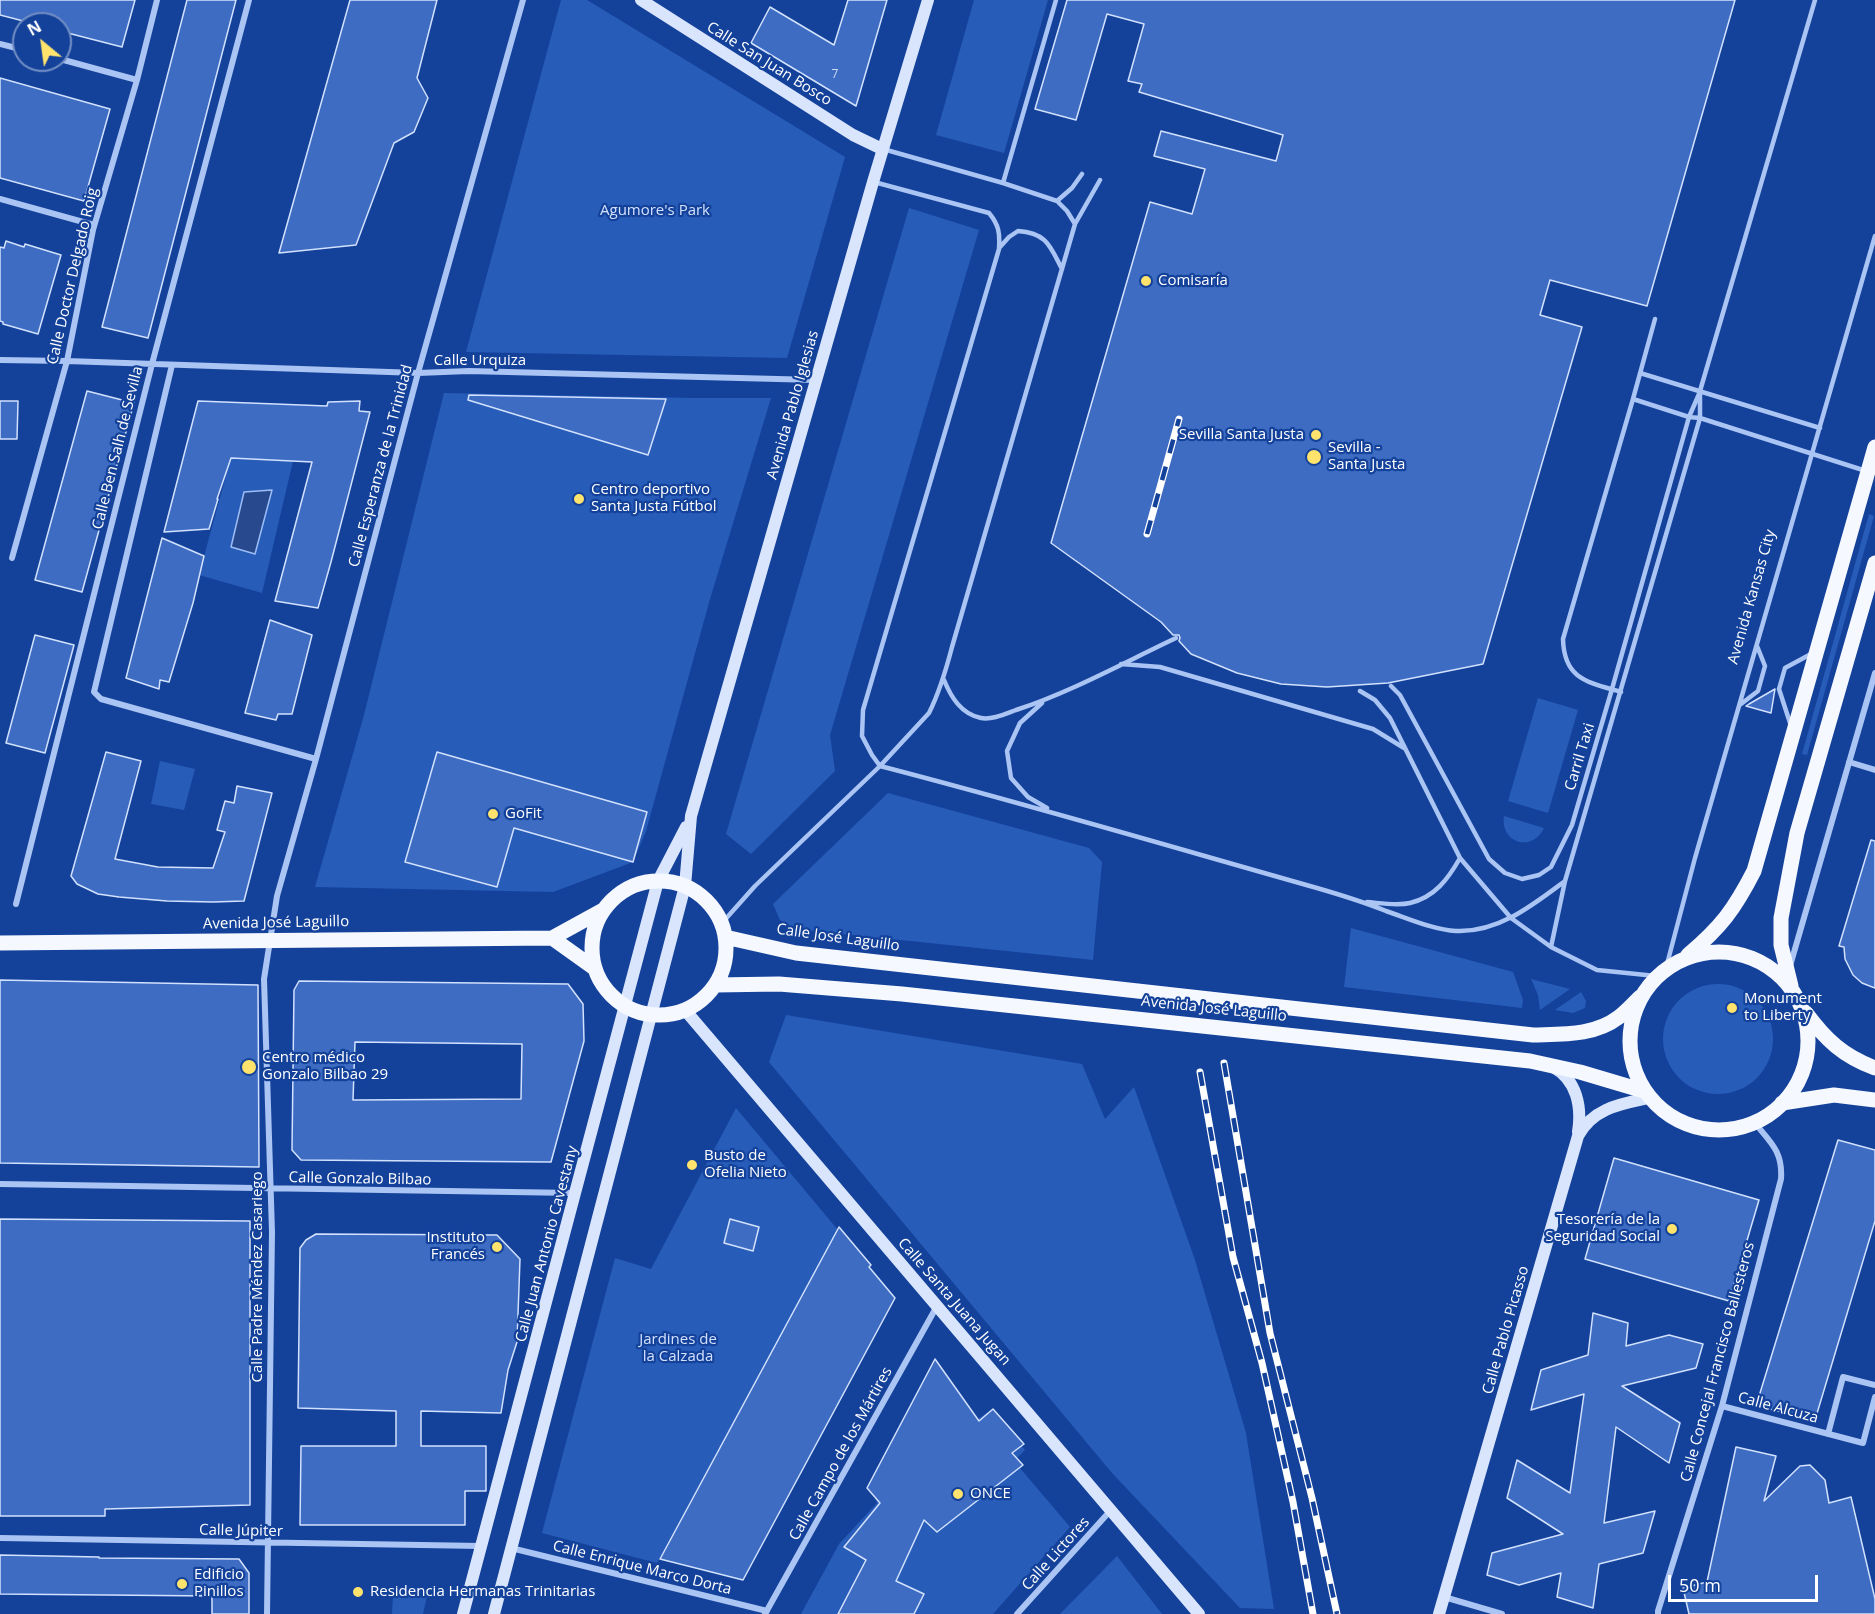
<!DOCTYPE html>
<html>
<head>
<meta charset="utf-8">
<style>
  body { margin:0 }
  #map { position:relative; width:1875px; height:1614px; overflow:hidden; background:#14429b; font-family:"Open Sans",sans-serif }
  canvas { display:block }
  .north { position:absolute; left:12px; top:12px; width:60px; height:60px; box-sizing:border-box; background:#14429b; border:2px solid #728ec3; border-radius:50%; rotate:331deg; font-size:16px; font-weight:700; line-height:24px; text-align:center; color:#fff }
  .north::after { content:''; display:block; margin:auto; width:21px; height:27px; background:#ffe36c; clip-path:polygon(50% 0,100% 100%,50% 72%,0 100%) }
  .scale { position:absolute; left:1668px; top:1575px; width:150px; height:27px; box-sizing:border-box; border:3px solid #fff; border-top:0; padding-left:8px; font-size:18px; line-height:21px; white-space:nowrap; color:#fff; -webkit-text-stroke:4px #14429b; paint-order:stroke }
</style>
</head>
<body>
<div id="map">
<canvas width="1875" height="1614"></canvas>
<div class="north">N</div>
<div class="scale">50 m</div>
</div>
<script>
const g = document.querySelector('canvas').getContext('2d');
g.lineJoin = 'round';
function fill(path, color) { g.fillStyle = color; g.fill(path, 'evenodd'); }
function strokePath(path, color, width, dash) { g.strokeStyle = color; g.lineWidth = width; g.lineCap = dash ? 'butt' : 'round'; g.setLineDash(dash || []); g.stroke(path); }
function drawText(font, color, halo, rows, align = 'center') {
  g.font = font + ' "Open Sans",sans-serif'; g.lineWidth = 4.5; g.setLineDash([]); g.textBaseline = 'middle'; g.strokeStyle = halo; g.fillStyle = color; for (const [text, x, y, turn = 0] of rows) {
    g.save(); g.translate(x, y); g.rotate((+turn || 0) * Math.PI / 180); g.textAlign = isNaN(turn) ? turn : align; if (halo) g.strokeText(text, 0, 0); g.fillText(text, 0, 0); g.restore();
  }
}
const green = new Path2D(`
  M 561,0 L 587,0 L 845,157 L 787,358 L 466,352 Z
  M 974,0 L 1048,0 L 1004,153 L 936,135 Z
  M 909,208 L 979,230 L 830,735 L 835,771 L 751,854 L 726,834 Z
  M 444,393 L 692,398 L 771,398 L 710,599 L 646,831 L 633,862 L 553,892 L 315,887 L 364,715 Z
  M 231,457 L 293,461 L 262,593 L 199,575 Z
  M 1869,514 L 1874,516 L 1807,755 L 1802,754 Z
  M 1538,698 L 1578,710 L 1548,813 L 1508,801 Z
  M 160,761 L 195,769 L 184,810 L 151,804 Z
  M 888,793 L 1089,848 L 1102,862 L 1093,960 L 795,929 L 780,920 L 773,904 Z
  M 1504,816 L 1544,828 C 1532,853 1500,843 1504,816 Z
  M 1351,928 L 1513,972 L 1523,1000 L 1522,1008 L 1344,987 Z
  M 1531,979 L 1570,989 L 1540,1010 L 1538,995 Z
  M1663 1039a55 55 0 1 1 110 0a55 55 0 1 1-110 0Z
  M 1581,992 L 1586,1001 L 1585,1008 L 1573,1013 L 1555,1010 Z
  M 786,1015 L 1082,1064 L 1105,1119 L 1134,1087 L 1195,1260 L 1246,1433 L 1274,1609 L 1240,1608 L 1112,1473 L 769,1062 Z
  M 736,1108 L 838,1230 L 657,1563 L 542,1533 L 615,1258 L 651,1269 Z
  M 935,1364 L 978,1419 L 991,1410 L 1025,1450 L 1014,1461 L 1070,1527 L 993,1614 L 801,1614 L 839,1544 L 877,1503 L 871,1485 Z
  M 1117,1556 L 1162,1614 L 1060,1614 Z
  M 393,1595 L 427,1596 L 423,1614 L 392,1614 Z`);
const water = new Path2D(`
  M 272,490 L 255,554 L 231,547 L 244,492 Z`);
const building = new Path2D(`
  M 0,0 L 135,0 L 122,47 L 60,31 L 60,24 L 35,24 L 0,15 Z
  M 187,0 L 236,0 L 148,338 L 102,327 Z
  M 350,0 L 437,0 L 417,78 L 428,98 L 414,132 L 394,143 L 356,245 L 279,253 Z
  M 848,0 L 887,0 L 856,106 L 751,43 L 770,7 L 834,45 Z
  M 1067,0 L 1735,0 L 1647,306 L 1550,280 L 1540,315 L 1582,327 L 1483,664 L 1388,683 L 1327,687 L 1281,684 L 1237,673 L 1191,654 L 1179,641 L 1180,638 L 1179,635 L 1173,635 L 1161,622 L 1051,543 L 1150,202 L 1192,214 L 1205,169 L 1154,156 L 1161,131 L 1276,161 L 1283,135 L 1139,92 L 1142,84 L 1128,81 L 1144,24 L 1107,14 L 1076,120 L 1035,109 Z
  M 0,78 L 110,109 L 84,201 L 0,178 Z
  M 6,241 L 24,247 L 25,244 L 61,255 L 38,334 L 3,324 L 3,322 L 0,321 L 0,247 L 4,248 Z
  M 87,391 L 134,403 L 82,592 L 35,580 Z
  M 469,395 L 666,399 L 648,455 L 468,400 Z
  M 0,401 L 18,401 L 17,439 L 0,439 Z
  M 198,401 L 327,406 L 328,402 L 360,401 L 359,411 L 370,412 L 331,562 L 318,608 L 275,601 L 312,462 L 231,458 L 217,499 L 218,499 L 209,529 L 164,532 Z
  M 162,538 L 204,556 L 193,603 L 169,682 L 160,680 L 159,689 L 126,678 Z
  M 270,620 L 312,635 L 292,714 L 278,714 L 276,720 L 245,713 Z
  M 35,635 L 74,645 L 45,753 L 6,743 Z
  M 1775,689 L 1771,713 L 1746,706 L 1749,704 Z
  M 106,752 L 141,761 L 115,859 L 158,867 L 213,868 L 225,832 L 217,830 L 225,801 L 234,803 L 237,786 L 272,793 L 244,901 L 213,902 L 167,901 L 119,897 L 98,894 L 77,884 L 71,876 Z
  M 437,752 L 647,812 L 633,862 L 514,828 L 497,887 L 405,862 Z
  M 1871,840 L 1875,841 L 1875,988 L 1862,983 L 1853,975 L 1845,959 L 1844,947 L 1839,946 Z
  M 0,980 L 258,985 L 259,1167 L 0,1163 Z
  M 299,981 L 568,984 L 583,1004 L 584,1041 L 551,1162 L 301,1160 L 292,1150 L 294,990 ZM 355,1042 L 522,1044 L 521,1099 L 353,1100 Z
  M 1838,1140 L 1875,1150 L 1875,1221 L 1815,1420 L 1756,1406 Z
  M 1614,1158 L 1759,1200 L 1729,1301 L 1585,1259 Z
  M 0,1219 L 250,1221 L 250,1505 L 105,1509 L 105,1516 L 0,1516 Z
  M 730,1219 L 759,1227 L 753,1251 L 724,1243 Z
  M 839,1227 L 871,1265 L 869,1267 L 895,1298 L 743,1580 L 660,1559 Z
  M 316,1234 L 497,1235 L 520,1259 L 517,1342 L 508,1370 L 501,1413 L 421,1411 L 421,1446 L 486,1446 L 486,1491 L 465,1491 L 465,1525 L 300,1525 L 301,1446 L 396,1446 L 396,1411 L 298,1408 L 300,1248 L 306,1240 Z
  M 1593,1313 L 1628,1323 L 1626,1346 L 1669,1335 L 1703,1344 L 1696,1368 L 1622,1386 L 1680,1423 L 1669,1463 L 1616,1427 L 1604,1523 L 1655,1511 L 1643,1553 L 1599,1564 L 1593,1608 L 1557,1597 L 1561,1573 L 1519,1585 L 1487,1575 L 1492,1553 L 1563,1534 L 1507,1498 L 1517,1460 L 1570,1493 L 1584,1394 L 1531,1410 L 1541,1370 L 1588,1355 Z
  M 935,1359 L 979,1421 L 993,1409 L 1024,1444 L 1012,1453 L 1023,1465 L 937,1532 L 924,1520 L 896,1581 L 924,1594 L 914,1614 L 838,1614 L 866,1560 L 844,1547 L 880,1503 L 867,1488 Z
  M 1736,1447 L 1776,1456 L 1764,1501 L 1800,1466 L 1810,1465 L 1825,1480 L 1829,1503 L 1851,1497 L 1875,1599 L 1875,1614 L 1689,1614 L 1683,1588 L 1707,1582 Z
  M 0,1555 L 99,1557 L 99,1558 L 239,1559 L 249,1573 L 249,1614 L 212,1614 L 212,1596 L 0,1594 Z`);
const lane = new Path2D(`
  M 874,182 L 989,213 C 999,225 1000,233 999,249 L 863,710 L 862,736 L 872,755 L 880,766 C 1027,804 1172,847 1317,888 C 1341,895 1364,902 1386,911 C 1407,918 1434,930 1456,931 C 1498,933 1533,905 1565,881
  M 1003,183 L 1056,0
  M 1057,201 L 1072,188 L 1082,174
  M 1075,224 L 1100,180
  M 1000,247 L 1009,237 L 1018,231 C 1047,233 1050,246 1062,269
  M 1640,373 L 1820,428
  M 1633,399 L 1689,417 L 1700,418 L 1866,471
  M 1121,664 L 1160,667 L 1373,729 L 1404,748
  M 944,680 C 951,697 961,714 981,718 C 992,720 1005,714 1016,710 C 1071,692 1123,663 1176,638
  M 1391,686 L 1400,695 L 1489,859 L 1505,873 L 1522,879 L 1539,875 L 1551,867 L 1572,825 L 1612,689 L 1689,417 L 1699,394
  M 1360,691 L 1375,700 L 1390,718 L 1460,858 L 1511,918 L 1551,947 L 1597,970 L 1656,976
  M 1621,692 C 1587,682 1564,679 1563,639 L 1633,399 L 1655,319
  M 1042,703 L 1020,723 L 1007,751 L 1011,778 L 1028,797 L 1047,808
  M 1741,704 L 1758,691 L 1765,666 L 1757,646
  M 1791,726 L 1779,689 L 1785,668 L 1811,654
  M 1367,902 C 1380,903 1397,906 1410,903 C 1435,897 1448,879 1460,858
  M 722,923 L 755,886 L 880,766 L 929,713 C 940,691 946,670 952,647 L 1075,224 L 1067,211 L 1057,201 L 1003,183 L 883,149
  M 1551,947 L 1565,881 L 1700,418 L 1700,391 L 1815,0
  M 1666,968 L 1695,858 L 1875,236`);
const street = new Path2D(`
  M 0,44 L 24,50
  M 60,59 L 137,80
  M 0,199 L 94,225
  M 0,360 L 67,361 L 418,373 L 469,371 L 816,380
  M 172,365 L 94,692 L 101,699 L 316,759
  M 12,558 L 67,361 L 93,230 L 137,80 L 157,0
  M 1849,762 L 1875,770
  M 16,904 L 152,364 L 249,0
  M 1790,966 L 1875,673
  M 0,1184 L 575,1193
  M 1722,1406 L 1863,1443 L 1875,1397
  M 1828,1434 L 1843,1377 L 1875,1385
  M 0,1538 L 481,1546
  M 511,1548 L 767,1611
  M 1444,1597 L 1502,1614
  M 267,1614 L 272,1232 L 264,979 L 277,896 L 316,759 L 418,373 L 523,0
  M 765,1614 L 937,1306
  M 1017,1614 L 1111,1510
  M 1658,1614 L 1658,1611 L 1722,1406 L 1781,1179 C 1783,1151 1770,1142 1754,1122`);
const secondary = new Path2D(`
  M 641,0 L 853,135 L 882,149
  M 685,1010 L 1199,1614
  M 1553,1067 C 1577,1080 1582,1107 1578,1132
  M 463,1614 L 658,881 L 686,827
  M 494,1614 L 685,886 L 691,816 L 873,182 L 928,0
  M 1439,1614 L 1578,1136 C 1593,1108 1621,1104 1649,1098`);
const primary = new Path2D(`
  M592 948a67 67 0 1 1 134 0a67 67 0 1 1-134 0Z
  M 725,937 L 796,953 L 1533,1035 C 1563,1034 1594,1036 1619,1017 C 1627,1011 1633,1004 1640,997
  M 552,938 L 594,968
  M 0,943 L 552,938 L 603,910
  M1630 1041a89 89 0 1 1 178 0a89 89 0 1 1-178 0Z
  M 1688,955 C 1721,927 1734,910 1754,871 L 1875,447
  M 715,985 L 779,984 L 902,994 L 1530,1061 L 1580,1072 L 1644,1091
  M 1791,986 L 1781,945 L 1781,918 L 1788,881 L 1797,833 L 1875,563
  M 1806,1013 C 1826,1040 1843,1056 1875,1068
  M 1782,1103 L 1834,1095 L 1875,1100`);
const rail = new Path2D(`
  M 1147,534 L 1179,419
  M 1224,1063 L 1270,1333 L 1312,1498 L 1337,1614
  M 1200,1072 L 1233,1257 L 1262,1363 L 1293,1502 L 1313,1614`);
const markers = [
  [1146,281,6,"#ffe36c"],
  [1316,435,6,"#ffe36c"],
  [1314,457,8,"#ffe36c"],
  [579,499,6,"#ffe36c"],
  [493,814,6,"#ffe36c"],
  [1732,1008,6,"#ffe36c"],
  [249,1067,8,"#ffe36c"],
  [692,1165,6,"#ffe36c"],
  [1672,1229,6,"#ffe36c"],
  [497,1247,6,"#ffe36c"],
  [958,1494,6,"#ffe36c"],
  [182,1584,6,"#ffe36c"],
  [358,1592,6,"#ffe36c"]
];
const numberNames = [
  ["7",835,75]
];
const streetNames = [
  ["Calle San Juan Bosco",769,64,32],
  ["Calle Doctor Delgado Roig",73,276,-77],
  ["Calle Urquiza",480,361],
  ["Avenida Pablo Iglesias",793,405,-74],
  ["Calle Ben Salh de Sevilla",118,448,-76],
  ["Calle Esperanza de la Trinidad",381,466,-75],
  ["Avenida Kansas City",1752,597,-74],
  ["Carril Taxi",1580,757,-73],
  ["Avenida José Laguillo",276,923,-1],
  ["Calle José Laguillo",838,938,8],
  ["Avenida José Laguillo",1214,1009,6],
  ["Calle Gonzalo Bilbao",360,1179,1],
  ["Calle Juan Antonio Cavestany",547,1244,-75],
  ["Calle Padre Méndez Casariego",258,1277,-90],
  ["Calle Santa Juana Jugan",954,1302,49],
  ["Calle Pablo Picasso",1506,1330,-74],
  ["Calle Concejal Francisco Ballesteros",1718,1362,-75],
  ["Calle Alcuza",1778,1408,15],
  ["Calle Campo de los Mártires",841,1454,-61],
  ["Calle Júpiter",241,1531,1],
  ["Calle Lictores",1056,1554,-48],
  ["Calle Enrique Marco Dorta",642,1568,14]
];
const parkNames = [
  ["Agumore's Park",655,211],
  ["Jardines de",678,1340],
  ["la Calzada",678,1357]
];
const poiNames = [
  ["Comisaría",1158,281],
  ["Sevilla Santa Justa",1304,435,"right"],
  ["Sevilla -",1328,448],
  ["Santa Justa",1328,465],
  ["Centro deportivo",591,490],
  ["Santa Justa Fútbol",591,507],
  ["GoFit",505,814],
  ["Monument",1744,999],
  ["to Liberty",1744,1016],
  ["Centro médico",262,1058],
  ["Gonzalo Bilbao 29",262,1075],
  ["Busto de",704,1156],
  ["Ofelia Nieto",704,1173],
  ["Tesorería de la",1660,1220,"right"],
  ["Seguridad Social",1660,1237,"right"],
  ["Instituto",485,1238,"right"],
  ["Francés",485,1255,"right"],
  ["ONCE",970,1494],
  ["Edificio",194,1575],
  ["Pinillos",194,1592],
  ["Residencia Hermanas Trinitarias",370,1592]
];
fill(green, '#285cb9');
fill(water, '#28498d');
strokePath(water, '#9cbdf6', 1.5);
fill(building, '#3d6cc2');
strokePath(building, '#d2e1fd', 1.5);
strokePath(lane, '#aac4f3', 4.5);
strokePath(street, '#aac4f3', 6);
strokePath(secondary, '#d9e5fd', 12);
strokePath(primary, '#f6f8ff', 15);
strokePath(rail, '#fff', 7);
strokePath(rail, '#14429b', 4.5, [14]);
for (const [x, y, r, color] of markers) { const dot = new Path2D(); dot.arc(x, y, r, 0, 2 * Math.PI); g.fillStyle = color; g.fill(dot); strokePath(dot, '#14429b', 2); }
drawText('12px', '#cedaf0', null, numberNames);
drawText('15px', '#fff', '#14429b', streetNames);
drawText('15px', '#d2e1fd', '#14429b', parkNames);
drawText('15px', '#fff', '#14429b', poiNames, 'left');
</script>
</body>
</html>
